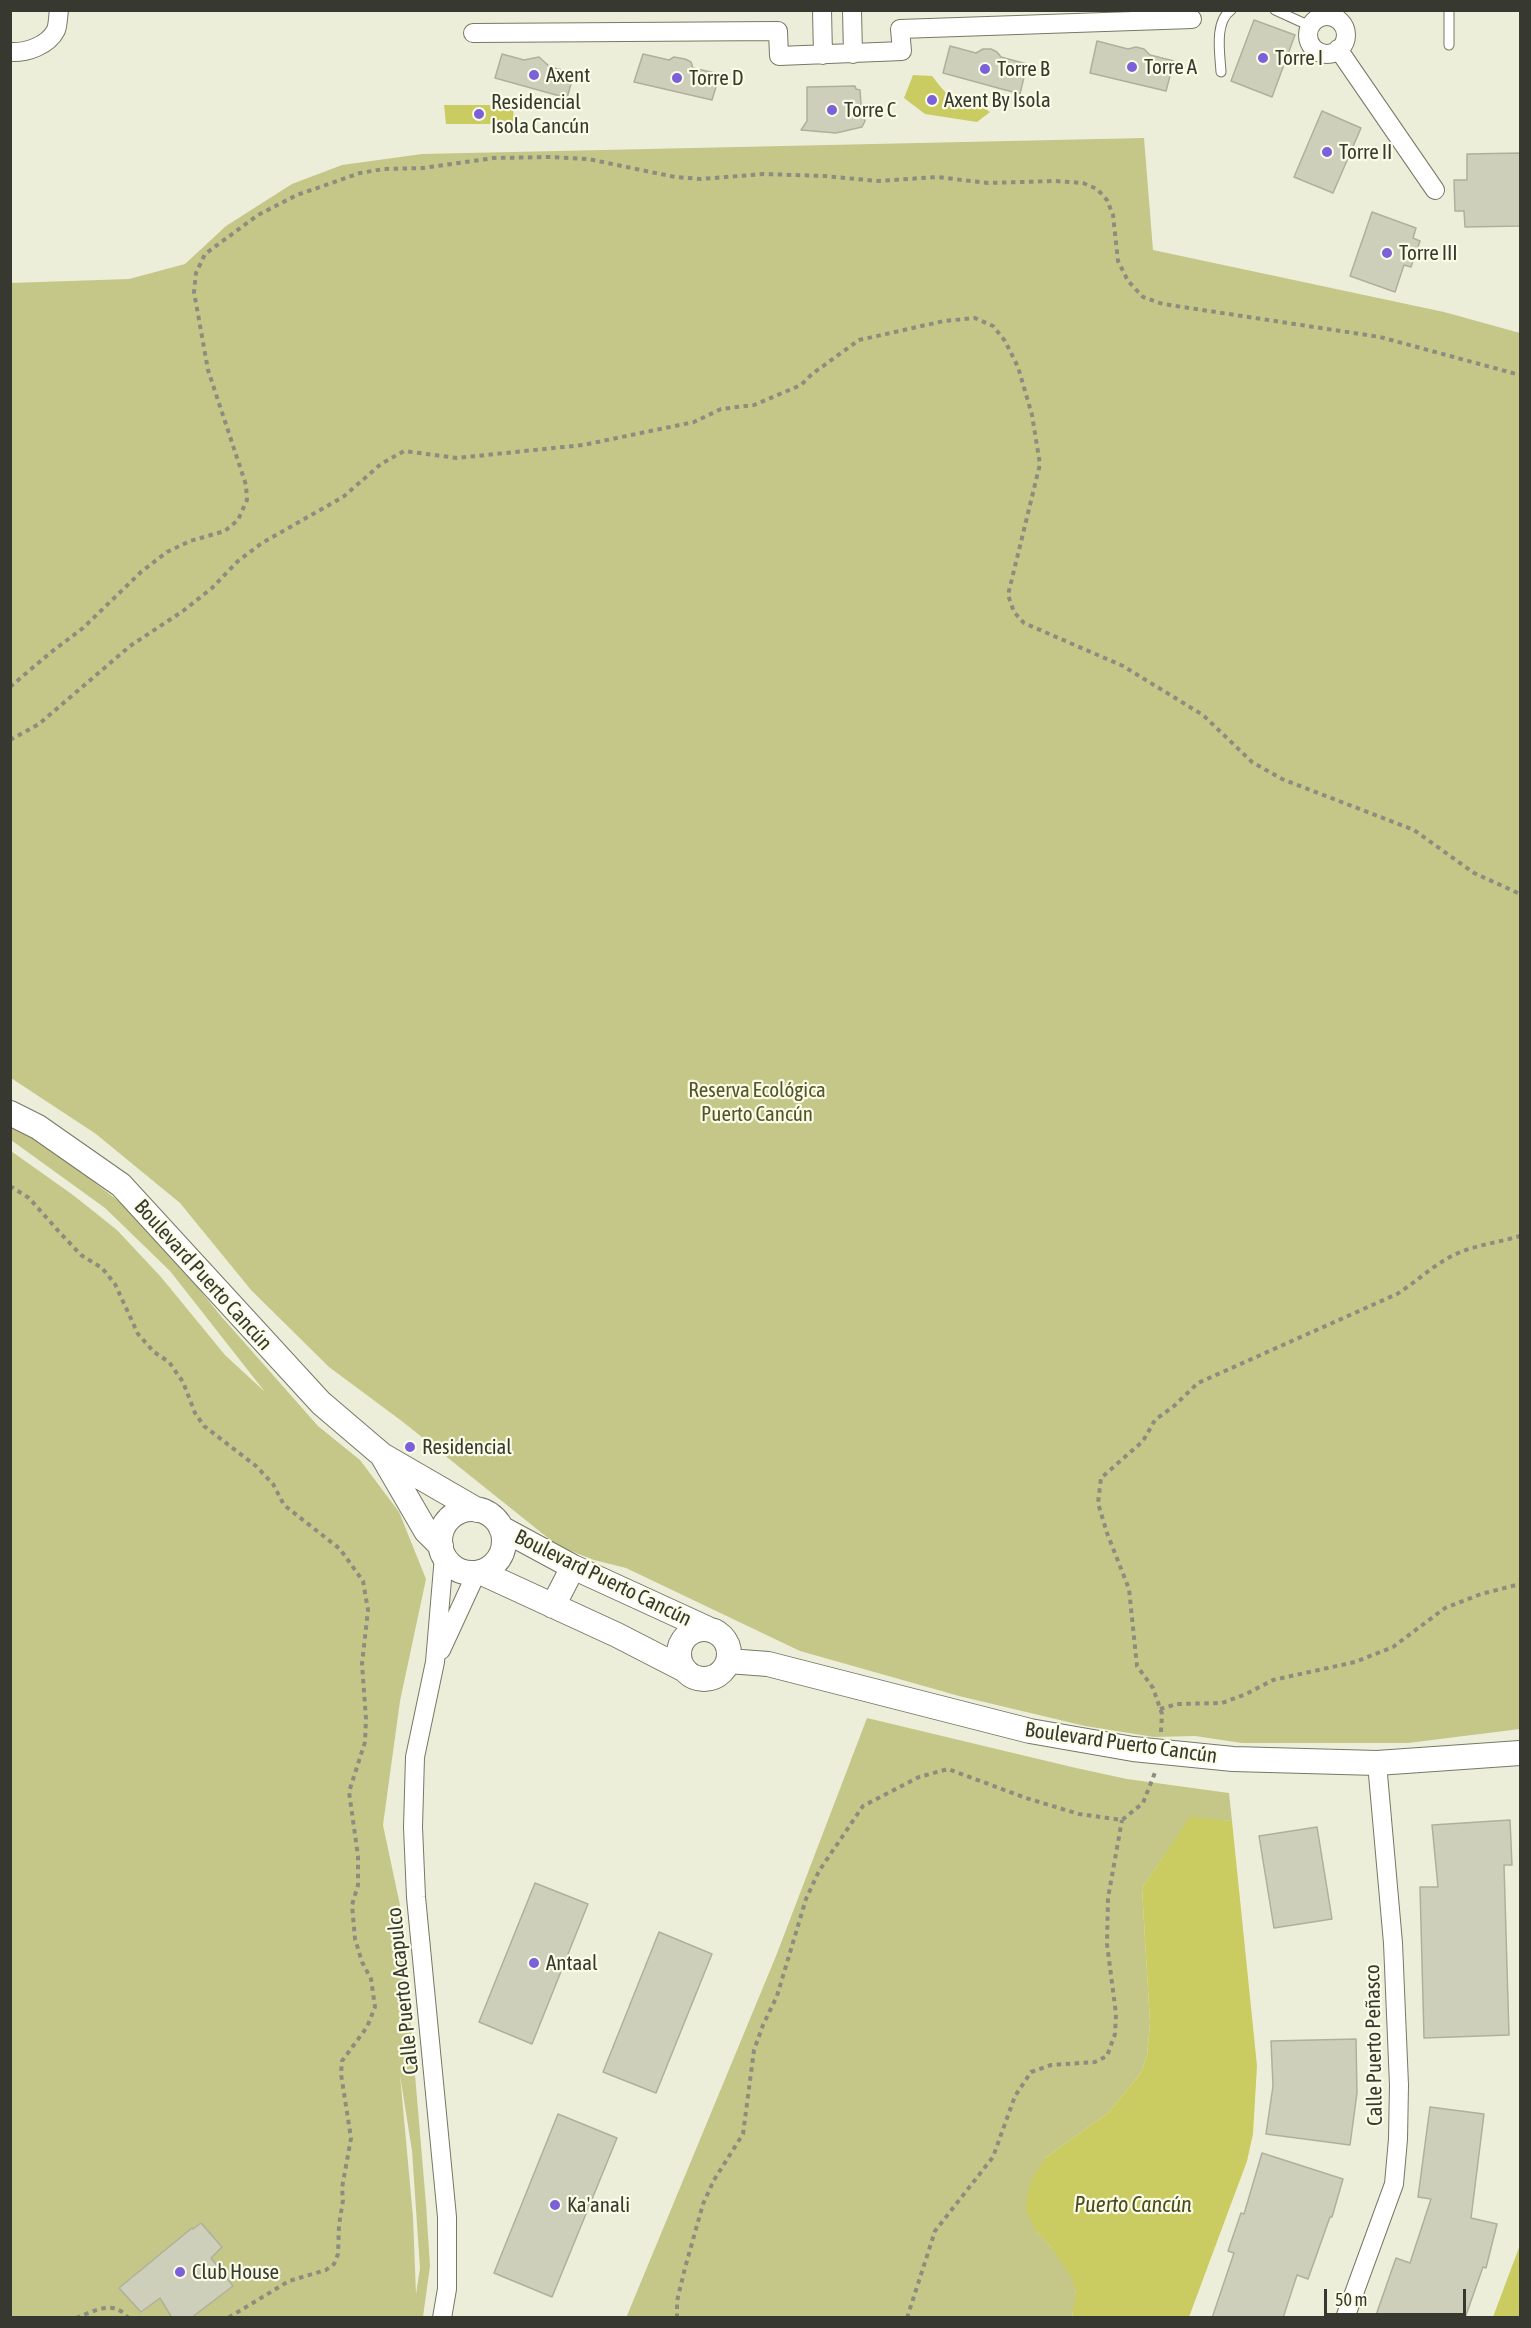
<!DOCTYPE html>
<html>
<head>
<meta charset="utf-8">
<style>
  body { margin:0 }
  #map { position:relative; width:1531px; height:2328px; overflow:hidden; background:#edeed9; font-family:"Asap Condensed",sans-serif }
  canvas { display:block }
  .frame { position:absolute; inset:0; border:12px solid #37382f; pointer-events:none }
  .scale { position:absolute; left:1324px; top:2289px; width:142px; height:27px; box-sizing:border-box; border:3px solid #37382f; border-top:0; padding-left:8px; font-size:18px; line-height:21px; white-space:nowrap; color:#37382f; -webkit-text-stroke:4px #fafce6; paint-order:stroke }
</style>
</head>
<body>
<div id="map">
<canvas width="1531" height="2328"></canvas>
<div class="frame"></div>
<div class="scale">50 m</div>
</div>
<script>
const g = document.querySelector('canvas').getContext('2d');
g.lineJoin = 'round';
function fill(path, color) { g.fillStyle = color; g.fill(path, 'evenodd'); }
function strokePath(path, color, width, dash) { g.strokeStyle = color; g.lineWidth = width; g.lineCap = dash ? 'butt' : 'round'; g.setLineDash(dash || []); g.stroke(path); }
function drawText(font, color, halo, rows, align = 'center') {
  g.font = font + ' "Asap Condensed",sans-serif'; g.lineWidth = 4.5; g.setLineDash([]); g.textBaseline = 'middle'; g.strokeStyle = halo; g.fillStyle = color; for (const [text, x, y, turn = 0] of rows) {
    g.save(); g.translate(x, y); g.rotate((+turn || 0) * Math.PI / 180); g.textAlign = isNaN(turn) ? turn : align; if (halo) g.strokeText(text, 0, 0); g.fillText(text, 0, 0); g.restore();
  }
}
const green = new Path2D(`
  M 1144,138 L 1153,250 L 1444,312 L 1520,333 L 1520,1729 L 1408,1743 L 1242,1743 L 1195,1736 L 1154,1737 L 1085,1726 L 959,1696 L 800,1651 L 626,1568 L 594,1560 L 558,1546 L 403,1422 L 329,1367 L 251,1290 L 180,1203 L 96,1134 L 11,1078 L 10,283 L 129,279 L 185,264 L 226,226 L 292,184 L 342,165 L 422,154 Z
  M 11,1123 L 67,1161 L 121,1203 L 183,1269 L 220,1315 L 318,1426 L 360,1460 L 399,1512 L 426,1579 L 400,1701 L 383,1825 L 401,1910 L 426,2204 L 430,2266 L 423,2317 L 11,2317 L 11,1151 L 73,1195 L 117,1230 L 161,1277 L 225,1355 L 265,1392 L 170,1271 L 105,1208 L 11,1140 ZM 400,2075 L 412,2151 L 420,2268 L 416,2294 L 413,2217 Z
  M 867,1718 L 1076,1768 L 1127,1779 L 1229,1793 L 1232,1821 L 1190,1818 L 1142,1888 L 1150,2023 L 1147,2056 L 1140,2074 L 1109,2112 L 1045,2158 L 1036,2231 C 1050,2245 1076,2272 1076,2294 C 1076,2302 1073,2310 1072,2317 L 626,2318 L 776,1956 Z`);
const water = new Path2D(`
  M 913,75 L 932,76 C 940,86 949,99 962,103 C 975,107 977,102 990,112 L 977,122 L 925,114 L 904,98 Z
  M 444,105 L 513,105 L 514,124 L 446,124 Z
  M 1190,1817 L 1232,1821 L 1257,2066 L 1253,2134 L 1247,2161 L 1189,2317 L 1072,2317 L 1076,2292 L 1072,2278 L 1051,2247 L 1036,2231 L 1026,2211 L 1027,2196 L 1031,2181 L 1045,2158 L 1109,2112 L 1140,2074 L 1147,2056 L 1150,2023 L 1142,1888 Z
  M 1520,2245 L 1520,2317 L 1493,2317 Z`);
const building = new Path2D(`
  M 1254,20 L 1295,35 L 1272,97 L 1231,81 Z
  M 1097,41 L 1128,49 L 1136,47 L 1144,49 L 1150,55 L 1174,61 L 1166,91 L 1090,73 Z
  M 950,46 L 976,53 L 983,49 L 991,49 L 997,52 L 1001,57 L 1027,64 L 1020,94 L 943,73 Z
  M 502,54 L 524,60 L 539,57 L 550,67 L 574,73 L 567,98 L 495,78 Z
  M 643,54 L 669,60 L 674,57 L 685,59 L 691,62 L 693,68 L 720,74 L 712,100 L 634,82 Z
  M 855,86 L 856,89 L 860,90 L 861,104 L 860,106 L 865,121 L 862,127 L 836,133 L 801,130 L 807,121 L 807,87 Z
  M 1322,111 L 1361,128 L 1333,193 L 1294,177 Z
  M 1521,153 L 1521,226 L 1465,227 L 1464,211 L 1455,211 L 1454,180 L 1467,180 L 1467,154 Z
  M 1372,212 L 1416,228 L 1413,238 L 1420,241 L 1411,267 L 1404,265 L 1395,292 L 1350,276 Z
  M 1510,1820 L 1512,1865 L 1504,1865 L 1509,2035 L 1424,2038 L 1420,1887 L 1438,1887 L 1432,1825 Z
  M 1317,1827 L 1332,1919 L 1274,1928 L 1259,1836 Z
  M 535,1883 L 588,1904 L 532,2044 L 479,2022 Z
  M 659,1932 L 712,1954 L 656,2093 L 603,2072 Z
  M 1356,2039 L 1357,2093 L 1350,2145 L 1266,2134 L 1273,2086 L 1271,2041 Z
  M 1430,2107 L 1484,2114 L 1471,2218 L 1497,2224 L 1486,2268 L 1483,2267 L 1465,2318 L 1375,2318 L 1396,2258 L 1410,2263 L 1431,2199 L 1418,2197 Z
  M 558,2114 L 617,2138 L 552,2297 L 494,2273 Z
  M 1262,2153 L 1343,2179 L 1332,2217 L 1330,2217 L 1308,2279 L 1297,2275 L 1283,2318 L 1212,2318 L 1234,2253 L 1228,2251 L 1241,2213 L 1244,2214 Z
  M 201,2223 L 222,2247 L 211,2258 L 233,2286 L 191,2318 L 172,2318 L 160,2298 L 141,2312 L 119,2288 L 192,2228 L 193,2229 Z`);
const path = new Path2D(`
  M 10,687 L 50,653 L 83,628 L 141,572 L 167,552 L 190,541 L 225,531 L 238,520 L 247,500 L 246,485 L 208,370 L 194,292 L 196,273 L 205,254 L 258,215 L 297,195 L 360,173 L 384,169 L 423,168 L 494,158 L 549,157 L 588,159 L 675,177 L 701,179 L 764,174 L 824,176 L 878,181 L 937,177 L 988,183 L 1055,181 L 1083,183 L 1097,189 L 1107,200 L 1113,215 L 1118,261 L 1128,281 L 1143,297 L 1163,304 L 1380,337 L 1520,375
  M 10,740 L 39,724 L 130,646 L 183,611 L 212,588 L 238,561 L 262,543 L 343,497 L 381,464 L 404,451 L 457,458 L 583,445 L 694,422 L 721,409 L 754,405 L 801,385 L 812,374 L 859,340 L 944,321 L 975,318 L 993,326 L 1005,341 L 1018,367 L 1032,415 L 1040,464 L 1008,595 L 1014,612 L 1024,623 L 1123,666 L 1203,715 L 1252,762 L 1282,779 L 1414,830 L 1474,873 L 1520,894
  M 10,1186 L 29,1198 L 62,1235 L 81,1255 L 102,1268 L 115,1284 L 138,1334 L 154,1352 L 169,1362 L 183,1382 L 195,1413 L 204,1426 L 256,1466 L 273,1484 L 284,1505 L 340,1549 L 363,1581 L 368,1610 L 362,1664 L 366,1719 L 365,1742 L 349,1792 L 358,1856 L 358,1885 L 352,1905 L 355,1939 L 362,1962 L 371,1979 L 375,2007 L 367,2027 L 342,2061 L 341,2074 L 351,2138 L 342,2188 L 343,2200 L 339,2225 L 338,2254 L 334,2264 L 326,2270 L 289,2281 L 228,2318
  M 1160,1709 L 1177,1704 L 1222,1703 L 1246,1694 L 1273,1680 L 1355,1662 L 1393,1647 L 1445,1608 L 1481,1594 L 1520,1584
  M 1161,1732 L 1162,1714 L 1153,1688 L 1137,1666 L 1129,1589 L 1107,1533 L 1098,1503 L 1101,1478 L 1143,1441 L 1155,1420 L 1174,1406 L 1198,1383 L 1397,1294 C 1418,1281 1437,1261 1461,1252 C 1480,1244 1501,1242 1520,1236
  M 76,2318 C 94,2311 114,2299 128,2318
  M 677,2318 L 677,2301 L 685,2268 L 703,2204 L 714,2180 L 743,2134 L 754,2050 L 763,2025 L 777,1996 L 806,1899 L 819,1871 L 863,1806 L 919,1777 L 948,1769 L 1026,1798 L 1079,1814 L 1122,1820 L 1143,1803 L 1156,1770
  M 907,2318 L 935,2231 L 993,2157 L 1015,2096 L 1031,2072 L 1051,2065 L 1095,2062 L 1107,2056 L 1115,2034 L 1116,2014 L 1107,1944 L 1108,1898 L 1122,1820`);
const service = new Path2D(`
  M 1275,10 L 1310,26
  M 1449,45 L 1449,10
  M 1221,72 C 1220,54 1214,22 1231,10`);
const minor = new Path2D(`
  M 822,10 L 823,55
  M 852,10 L 853,54
  M1308 35a19 19 0 1 1 38 0a19 19 0 1 1-38 0Z
  M 473,33 L 778,31 L 779,56 L 902,51 L 900,29 L 1192,19
  M 1338,49 L 1435,190
  M 10,52 C 26,53 48,46 56,30 C 58,25 58,16 59,10
  M 441,1650 L 476,1574
  M 442,2318 L 447,2289 L 447,2217 L 416,1897 L 413,1827 L 415,1757 L 435,1662 L 444,1556
  M 1345,2318 L 1394,2184 L 1398,2139 L 1399,2085 L 1393,1943 L 1377,1763`);
const tertiary = new Path2D(`
  M 10,1113 L 38,1127 L 121,1185 L 321,1403 L 382,1455 L 477,1510
  M 383,1457 L 426,1531 L 441,1546
  M440 1541a32 32 0 1 1 64 0a32 32 0 1 1-64 0Z
  M 501,1528 L 573,1567 L 706,1628
  M 480,1572 L 617,1635 L 685,1670
  M 553,1606 L 573,1567
  M679 1654a25 25 0 1 1 50 0a25 25 0 1 1-50 0Z
  M 728,1661 L 768,1664 L 1030,1731 L 1133,1749 L 1233,1759 L 1377,1763 L 1520,1753`);
const markers = [
  [1263,58,6,"#7b60da"],
  [1132,67,6,"#7b60da"],
  [985,69,6,"#7b60da"],
  [534,75,6,"#7b60da"],
  [677,78,6,"#7b60da"],
  [932,100,6,"#7b60da"],
  [832,110,6,"#7b60da"],
  [479,114,6,"#7b60da"],
  [1327,152,6,"#7b60da"],
  [1387,253,6,"#7b60da"],
  [410,1447,6,"#7b60da"],
  [534,1963,6,"#7b60da"],
  [555,2205,6,"#7b60da"],
  [180,2272,6,"#7b60da"]
];
const poiNames = [
  ["Torre I",1275,58],
  ["Torre A",1144,67],
  ["Torre B",997,69],
  ["Axent",546,75],
  ["Torre D",689,78],
  ["Axent By Isola",944,100],
  ["Residencial",491,102],
  ["Isola Cancún",491,126],
  ["Torre C",844,110],
  ["Torre II",1339,152],
  ["Torre III",1399,253],
  ["Residencial",422,1447],
  ["Antaal",546,1963],
  ["Ka'anali",567,2205],
  ["Club House",192,2272]
];
const parkNames = [
  ["Reserva Ecológica",757,1090],
  ["Puerto Cancún",757,1114]
];
const streetNames = [
  ["Boulevard Puerto Cancún",203,1275,48],
  ["Boulevard Puerto Cancún",603,1578,26],
  ["Boulevard Puerto Cancún",1121,1743,8],
  ["Calle Puerto Acapulco",403,1991,-96],
  ["Calle Puerto Peñasco",1374,2045,-91]
];
const waterNames = [
  ["Puerto Cancún",1133,2205]
];
fill(green, '#c5c788');
fill(water, '#cacb61');
fill(building, '#cecfba');
strokePath(building, '#afb09c', 1.5);
strokePath(service, '#777865', 11);
strokePath(minor, '#777865', 20);
strokePath(tertiary, '#777865', 26);
strokePath(path, '#8c8d7f', 4, [4.5, 4.5]);
strokePath(service, '#fff', 9);
strokePath(minor, '#fff', 18);
strokePath(tertiary, '#fff', 24);
for (const [x, y, r, color] of markers) { const dot = new Path2D(); dot.arc(x, y, r, 0, 2 * Math.PI); g.fillStyle = color; g.fill(dot); strokePath(dot, '#fafce6', 2); }
drawText('21px', '#37382f', '#fafce6', poiNames, 'left');
drawText('21px', '#525327', '#fafce6', parkNames);
drawText('21px', '#37382f', '#fafce6', streetNames);
drawText('italic 22px', '#4a4b1f', '#fafce6', waterNames);
</script>
</body>
</html>
